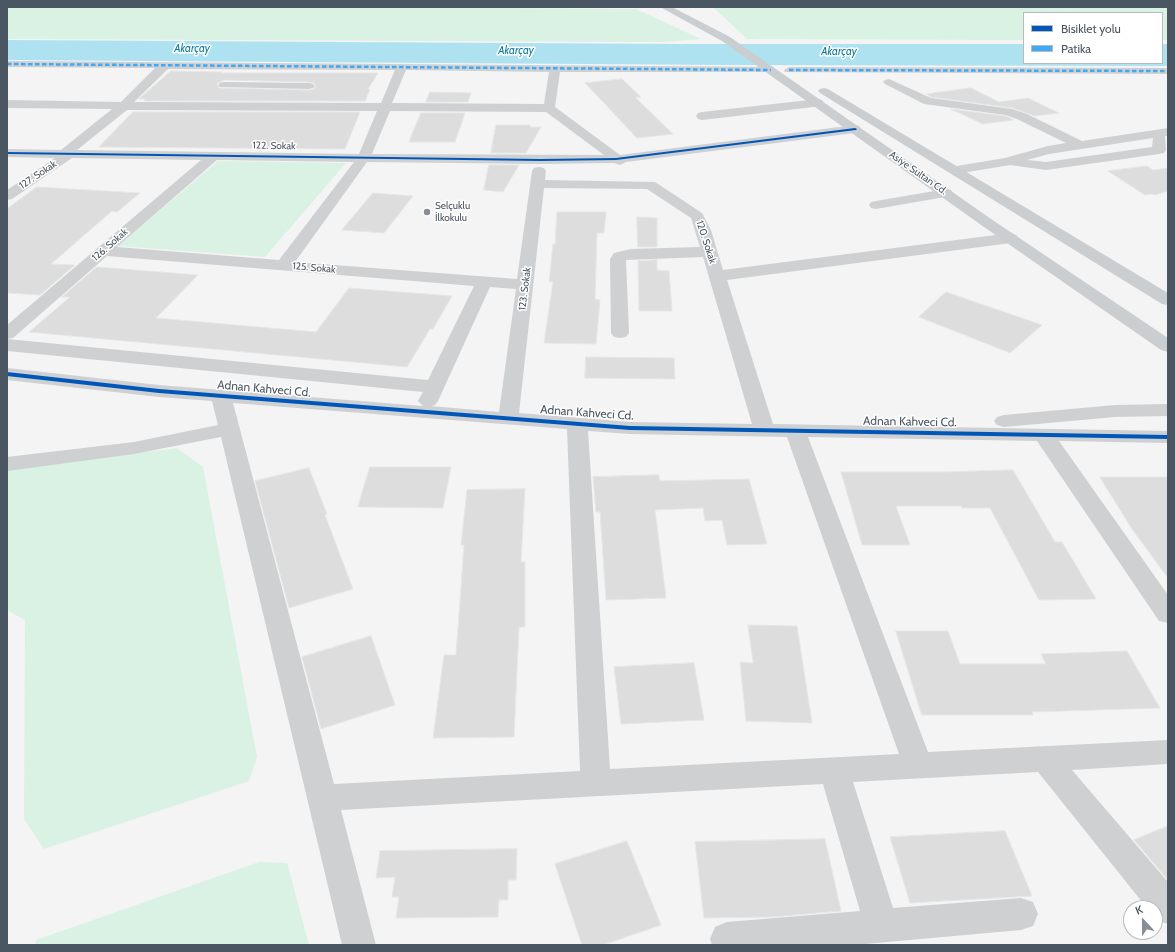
<!DOCTYPE html>
<html>
<head>
<meta charset="utf-8">
<style>
  body { margin:0 }
  #map { position:relative; width:1175px; height:952px; overflow:hidden; background:#f4f4f4; font-family:Cabin,sans-serif }
  canvas { display:block }
  .frame { position:absolute; inset:0; border:8px solid #4a5661; pointer-events:none }
  .legend { position:absolute; left:1023px; top:12px; width:140px; height:52px; box-sizing:border-box; background:#fff; border:1px solid #b7bbc0; margin:0; padding:5px 7px; list-style:none; font-size:12px; color:#4a5661 }
  .legend li { display:flex; align-items:center; gap:8px; height:20px }
  .legend b { width:20px; border:1px solid #b7bbc0 }
  .north { position:absolute; left:1123px; top:900px; width:40px; height:40px; box-sizing:border-box; background:#fff; border:1px solid #b7bbc0; border-radius:50%; rotate:338deg; font-size:11px; font-weight:700; line-height:16px; text-align:center; color:#4a5661 }
  .north::after { content:''; display:block; margin:auto; width:14px; height:18px; background:#868d94; clip-path:polygon(50% 0,100% 100%,50% 72%,0 100%) }
</style>
</head>
<body>
<div id="map">
<canvas width="1175" height="952"></canvas>
<div class="frame"></div>
<ul class="legend">
<li><b style="height:5px;background:#0057b8"></b>Bisiklet yolu</li>
<li><b style="height:5px;background:#3fa9f5"></b>Patika</li>
</ul>
<div class="north">K</div>
</div>
<script>
const g = document.querySelector('canvas').getContext('2d');
g.lineJoin = 'round';
function fill(path, color) { g.fillStyle = color; g.fill(path, 'evenodd'); }
function strokePath(path, color, width, dash) { g.strokeStyle = color; g.lineWidth = width; g.lineCap = dash ? 'butt' : 'round'; g.setLineDash(dash || []); g.stroke(path); }
function drawText(font, color, halo, rows, align = 'center') {
  g.font = font + ' Cabin,sans-serif'; g.lineWidth = 3; g.setLineDash([]); g.textBaseline = 'middle'; g.strokeStyle = halo; g.fillStyle = color; for (const [text, x, y, turn = 0] of rows) {
    g.save(); g.translate(x, y); g.rotate((+turn || 0) * Math.PI / 180); g.textAlign = isNaN(turn) ? turn : align; if (halo) g.strokeText(text, 0, 0); g.fillText(text, 0, 0); g.restore();
  }
}
const green = new Path2D(`
  M 7,7 L 355,7 L 636,9 L 701,39 L 666,42 L 7,39 Z
  M 1168,7 L 1168,40 L 1162,40 L 1162,13 L 1024,13 L 1024,40 L 747,39 L 714,8 Z
  M 218,161 L 346,163 L 265,257 L 118,246 Z
  M 177,448 L 203,467 L 257,757 L 249,781 L 44,849 L 24,819 L 25,620 L 7,610 L 7,470 Z
  M 259,862 L 287,863 L 309,945 L 35,945 L 36,940 Z`);
const water = new Path2D(`
  M 7,40 L 676,44 L 1024,44 L 1024,63 L 1162,63 L 1162,44 L 1168,44 L 1168,66 L 734,65 L 7,60 Z`);
const building = new Path2D(`
  M 171,71 L 222,72 L 221,73 L 378,73 L 368,89 L 370,89 L 365,101 L 144,101 L 145,99 L 139,99 ZM 224,80 L 309,82 L 314,83 L 316,86 L 314,89 L 309,90 L 219,88 L 217,84 Z
  M 622,79 L 641,97 L 636,98 L 673,134 L 637,138 L 585,83 Z
  M 971,88 L 999,102 L 1028,98 L 1059,113 L 1035,116 L 1012,108 L 931,97 L 927,94 Z
  M 430,92 L 471,93 L 468,102 L 426,102 Z
  M 951,109 L 1006,116 L 1014,120 L 983,124 Z
  M 133,112 L 360,112 L 345,149 L 99,147 Z
  M 421,113 L 465,113 L 455,142 L 409,142 Z
  M 496,125 L 530,125 L 530,127 L 541,127 L 526,153 L 491,153 Z
  M 489,165 L 519,165 L 503,192 L 484,190 Z
  M 1147,166 L 1153,170 L 1168,168 L 1168,191 L 1155,195 L 1151,194 L 1145,195 L 1108,171 Z
  M 37,187 L 140,193 L 117,212 L 112,211 L 51,264 L 75,265 L 40,295 L 7,293 L 7,209 Z
  M 373,193 L 413,196 L 384,233 L 342,230 Z
  M 557,212 L 606,212 L 604,233 L 597,233 L 595,299 L 600,300 L 596,344 L 544,343 L 553,282 L 549,282 L 553,244 L 555,244 Z
  M 637,217 L 657,218 L 657,247 L 638,247 Z
  M 657,260 L 657,270 L 669,271 L 672,311 L 639,311 L 638,261 Z
  M 97,267 L 198,275 L 156,318 L 316,332 L 349,288 L 452,296 L 433,329 L 430,329 L 407,367 L 29,332 L 70,297 L 62,297 Z
  M 946,292 L 1042,325 L 1010,353 L 919,317 Z
  M 586,357 L 674,358 L 675,379 L 585,378 Z
  M 370,467 L 451,467 L 443,508 L 358,507 Z
  M 309,468 L 327,514 L 325,515 L 353,589 L 289,608 L 255,481 Z
  M 1013,470 L 1055,542 L 1062,542 L 1096,599 L 1039,600 L 990,508 L 962,508 L 961,506 L 896,506 L 910,545 L 862,545 L 841,472 L 944,472 Z
  M 659,475 L 660,481 L 749,479 L 767,544 L 727,545 L 722,520 L 705,521 L 703,508 L 655,510 L 666,598 L 606,600 L 600,512 L 596,512 L 593,477 Z
  M 1100,477 L 1168,477 L 1168,578 L 1132,529 Z
  M 525,489 L 521,562 L 525,562 L 525,627 L 519,627 L 514,737 L 433,738 L 444,655 L 456,655 L 464,545 L 461,545 L 467,490 Z
  M 748,625 L 797,626 L 812,723 L 746,721 L 740,662 L 753,663 Z
  M 896,631 L 948,631 L 960,664 L 1046,664 L 1041,654 L 1127,651 L 1160,708 L 1032,712 L 1033,715 L 922,715 Z
  M 371,636 L 395,705 L 321,729 L 302,657 Z
  M 694,663 L 704,720 L 621,724 L 614,667 Z
  M 1168,826 L 1168,880 L 1134,840 Z
  M 1005,831 L 1032,896 L 910,903 L 890,837 Z
  M 825,839 L 841,911 L 772,917 L 704,918 L 695,842 Z
  M 627,841 L 661,925 L 603,945 L 582,945 L 555,864 Z
  M 517,849 L 516,880 L 508,880 L 508,900 L 499,900 L 498,917 L 396,918 L 399,897 L 392,897 L 395,877 L 376,878 L 380,851 Z`);
const minor = new Path2D(`
  M 7,61 L 771,67 L 776,70 L 775,72 L 560,72 L 555,107 L 620,155 L 855,125 L 859,126 L 861,129 L 859,132 L 855,133 L 626,162 L 620,165 L 614,163 L 541,164 L 367,162 L 295,262 L 517,279 L 532,171 L 534,168 L 539,167 L 544,168 L 546,171 L 545,180 L 655,182 L 702,213 L 711,230 L 723,270 L 1011,233 L 1016,235 L 1019,238 L 1016,241 L 1011,243 L 727,280 L 773,424 L 1168,431 L 1168,443 L 1059,441 L 1168,595 L 1168,623 L 1159,621 L 1037,441 L 808,437 L 928,752 L 1168,740 L 1168,764 L 1072,770 L 1168,882 L 1168,924 L 1156,920 L 1155,908 L 1147,908 L 1038,772 L 853,782 L 893,908 L 1021,898 L 1033,902 L 1038,914 L 1033,926 L 1021,930 L 854,945 L 712,945 L 710,939 L 715,927 L 727,922 L 860,911 L 823,784 L 341,810 L 376,945 L 342,945 L 221,437 L 134,454 L 7,471 L 7,457 L 134,442 L 218,425 L 212,401 L 159,397 L 7,380 L 7,368 L 159,385 L 423,406 L 418,401 L 423,392 L 7,351 L 7,339 L 428,380 L 474,286 L 107,256 L 13,338 L 7,339 L 7,325 L 201,160 L 72,158 L 12,199 L 7,200 L 7,190 L 55,158 L 7,157 L 7,149 L 61,150 L 112,109 L 7,108 L 7,100 L 121,102 L 155,68 L 7,67 ZM 168,69 L 395,70 L 381,103 L 134,102 ZM 406,70 L 549,72 L 544,104 L 392,103 ZM 127,110 L 377,111 L 359,154 L 77,150 ZM 390,111 L 546,112 L 604,155 L 372,154 ZM 217,160 L 354,162 L 279,260 L 117,247 ZM 544,188 L 647,189 L 691,218 L 700,247 L 631,249 L 614,253 L 610,259 L 611,333 L 614,337 L 620,338 L 626,337 L 629,333 L 626,260 L 703,257 L 752,424 L 630,422 L 519,413 ZM 490,287 L 516,289 L 499,412 L 431,406 L 435,405 L 438,401 ZM 233,403 L 567,429 L 580,771 L 334,784 ZM 588,431 L 630,434 L 787,437 L 899,754 L 610,769 Z
  M 789,67 L 1168,68 L 1168,74 L 785,72 L 784,70 Z
  M 889,79 L 931,98 L 1012,109 L 1027,114 L 1082,141 L 1168,128 L 1168,136 L 1165,136 L 1166,150 L 1164,153 L 1159,154 L 1046,170 L 1010,165 L 956,174 L 951,173 L 949,170 L 951,167 L 1005,158 L 1048,146 L 1066,143 L 1019,120 L 1006,115 L 924,104 L 885,84 L 883,82 L 885,80 ZM 1153,138 L 1152,147 L 1046,162 L 1027,160 L 1049,154 Z
  M 224,82 L 309,83 L 313,84 L 315,86 L 313,88 L 309,89 L 220,87 L 218,85 L 220,83 Z
  M 818,99 L 822,100 L 824,103 L 822,106 L 702,120 L 698,119 L 696,116 L 698,113 L 702,112 Z
  M 946,189 L 951,190 L 953,193 L 951,196 L 876,209 L 871,208 L 869,205 L 871,202 L 876,201 Z
  M 1168,404 L 1168,416 L 1115,417 L 1004,427 L 997,425 L 994,421 L 997,417 L 1004,415 L 1115,405 Z`);
const major = new Path2D(`
  M 660,7 L 672,7 L 730,37 L 994,221 L 1168,338 L 1168,352 L 1161,350 L 984,227 L 722,41 Z
  M 824,88 L 828,89 L 1168,293 L 1168,305 L 1162,304 L 820,93 L 818,91 L 820,89 Z`);
const quiet = new Path2D(`
  M 7,64 L 771,70
  M 789,70 L 1168,71`);
const cycleway = new Path2D(`
  M 855,128 L 857,129 L 856,130 L 616,160 L 541,161 L 7,154 L 7,152 L 541,159 L 616,158 Z
  M 7,372 L 159,389 L 630,426 L 1168,435 L 1168,439 L 630,430 L 159,393 L 7,376 Z`);
const markers = [
  [427,212,4,"#868d94"]
];
const farStreetnames = [
  ["122. Sokak",274,146,1],
  ["Asiye Sultan Cd.",918,173,35],
  ["127. Sokak",38,175,-34],
  ["120. Sokak",706,242,72],
  ["126. Sokak",110,245,-41],
  ["125. Sokak",314,268,5],
  ["123. Sokak",525,289,-83]
];
const farPoinames = [
  ["Selçuklu",435,206],
  ["İlkokulu",435,218]
];
const farWaternames = [
  ["Akarçay",192,49],
  ["Akarçay",516,51],
  ["Akarçay",839,52]
];
const streetNames = [
  ["Adnan Kahveci Cd.",264,389,5],
  ["Adnan Kahveci Cd.",587,413,4],
  ["Adnan Kahveci Cd.",910,422,1]
];
fill(green, '#d9f2e3');
fill(water, '#aee2f0');
fill(building, '#ddddde');
strokePath(building, '#e5e6e7', 1);
fill(minor, '#ced0d2');
fill(major, '#caced1');
strokePath(quiet, '#3fa9f5', 2.5, [4.5, 2.5]);
fill(cycleway, '#0057b8');
for (const [x, y, r, color] of markers) { const dot = new Path2D(); dot.arc(x, y, r, 0, 2 * Math.PI); g.fillStyle = color; g.fill(dot); strokePath(dot, '#fff', 1.5); }
drawText('10px', '#4a5661', '#fff', farStreetnames);
drawText('10px', '#4a5661', '#fff', farPoinames, 'left');
drawText('italic 11px', '#0c7c9b', '#fff', farWaternames);
drawText('12px', '#4a5661', '#fff', streetNames);
</script>
</body>
</html>
